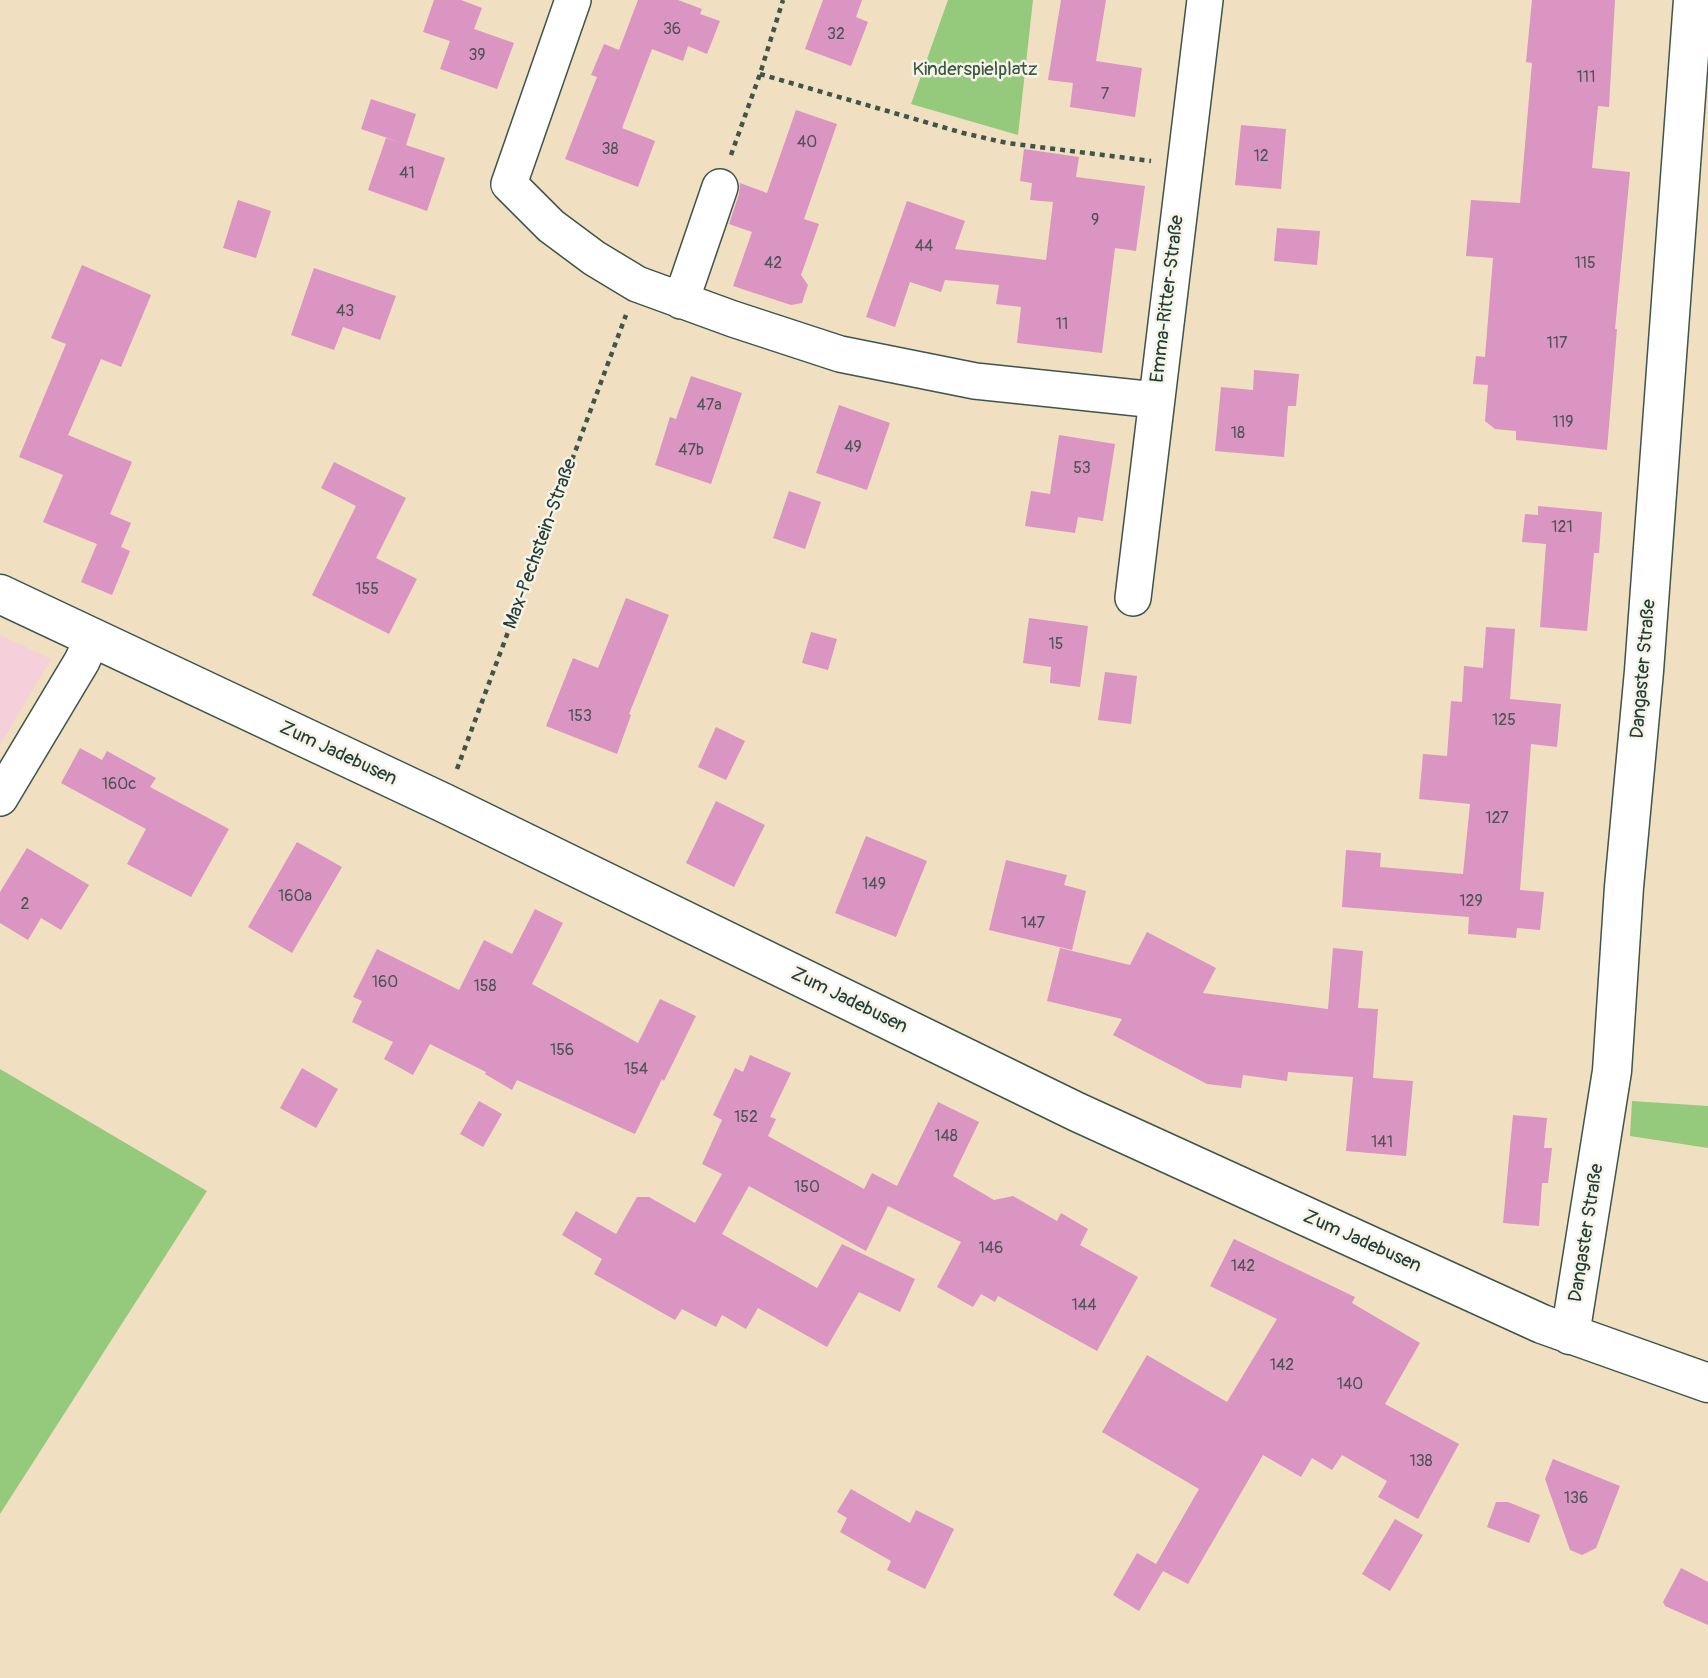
<!DOCTYPE html>
<html>
<head>
<meta charset="utf-8">
<style>
  body { margin:0 }
  canvas { display:block; background:#f0dfc1 }
</style>
</head>
<body>
<canvas width="1708" height="1678"></canvas>
<script>
const g = document.querySelector('canvas').getContext('2d');
g.lineJoin = 'round';
function fill(path, color) { g.fillStyle = color; g.fill(path, 'evenodd'); }
function strokePath(path, color, width, dash) { g.strokeStyle = color; g.lineWidth = width; g.lineCap = dash ? 'butt' : 'round'; g.setLineDash(dash || []); g.stroke(path); }
function drawText(font, color, halo, rows, align = 'center') {
  g.font = font + ' Pangolin,sans-serif'; g.lineWidth = 5; g.setLineDash([]); g.textBaseline = 'middle'; g.strokeStyle = halo; g.fillStyle = color; for (const [text, x, y, turn = 0] of rows) {
    g.save(); g.translate(x, y); g.rotate((+turn || 0) * Math.PI / 180); g.textAlign = isNaN(turn) ? turn : align; if (halo) g.strokeText(text, 0, 0); g.fillText(text, 0, 0); g.restore();
  }
}
const built = new Path2D(`
  M 0,635 L 51,659 L 0,745 Z`);
const green = new Path2D(`
  M 948,0 L 1033,0 L 1018,135 L 911,104 Z
  M 0,1069 L 207,1191 L 0,1514 Z
  M 1632,1101 L 1708,1106 L 1708,1148 L 1630,1136 Z`);
const building = new Path2D(`
  M 434,0 L 461,0 L 482,8 L 474,29 L 514,43 L 497,89 L 440,69 L 450,41 L 423,32 Z
  M 638,0 L 678,0 L 702,9 L 700,14 L 720,21 L 707,54 L 688,46 L 683,61 L 652,49 L 622,128 L 655,141 L 638,187 L 565,159 L 597,77 L 591,75 L 604,44 L 619,50 Z
  M 823,0 L 862,0 L 856,17 L 868,22 L 851,66 L 805,49 Z
  M 1061,0 L 1106,0 L 1096,61 L 1142,68 L 1135,117 L 1070,107 L 1073,83 L 1048,80 Z
  M 1532,0 L 1615,0 L 1609,107 L 1598,106 L 1592,168 L 1630,172 L 1615,329 L 1617,329 L 1607,450 L 1516,440 L 1516,431 L 1495,429 L 1485,421 L 1488,385 L 1473,384 L 1476,356 L 1485,357 L 1493,258 L 1466,256 L 1471,200 L 1520,203 L 1532,63 L 1526,62 Z
  M 371,99 L 416,114 L 406,145 L 445,158 L 427,211 L 368,190 L 386,138 L 402,143 L 361,129 Z
  M 796,110 L 837,124 L 804,219 L 819,224 L 801,275 L 808,285 L 802,303 L 791,305 L 733,286 L 752,232 L 729,224 L 739,194 L 740,183 L 767,193 Z
  M 1241,125 L 1286,129 L 1281,189 L 1235,185 Z
  M 1024,149 L 1079,157 L 1076,177 L 1145,186 L 1136,251 L 1115,248 L 1102,353 L 1017,343 L 1021,307 L 996,304 L 999,285 L 945,280 L 941,292 L 910,282 L 895,327 L 866,317 L 907,201 L 965,221 L 955,249 L 1046,260 L 1053,202 L 1030,200 L 1032,183 L 1020,181 Z
  M 238,200 L 271,211 L 256,258 L 223,248 Z
  M 1277,228 L 1320,231 L 1317,265 L 1274,261 Z
  M 82,265 L 151,295 L 121,367 L 101,359 L 68,435 L 132,462 L 110,514 L 131,523 L 121,547 L 130,551 L 112,595 L 81,582 L 97,544 L 43,522 L 63,475 L 19,457 L 66,344 L 51,338 Z
  M 314,268 L 396,296 L 380,340 L 343,327 L 334,350 L 291,335 Z
  M 1254,370 L 1299,374 L 1296,406 L 1288,406 L 1284,457 L 1215,451 L 1221,387 L 1253,390 Z
  M 691,376 L 742,393 L 711,484 L 655,465 L 670,417 L 676,419 Z
  M 839,405 L 890,423 L 867,490 L 816,473 Z
  M 1059,435 L 1115,444 L 1103,521 L 1078,517 L 1075,533 L 1025,526 L 1031,491 L 1050,494 Z
  M 334,462 L 406,498 L 376,558 L 417,579 L 389,634 L 312,595 L 356,506 L 321,488 Z
  M 789,491 L 821,502 L 805,549 L 773,538 Z
  M 1538,506 L 1602,512 L 1599,553 L 1594,553 L 1587,631 L 1540,627 L 1546,544 L 1522,542 L 1525,514 L 1538,515 Z
  M 626,598 L 669,615 L 629,714 L 631,715 L 617,754 L 546,726 L 573,658 L 598,668 Z
  M 1029,618 L 1088,626 L 1080,687 L 1050,683 L 1051,667 L 1023,663 Z
  M 1486,627 L 1515,629 L 1510,699 L 1561,704 L 1557,747 L 1531,744 L 1520,890 L 1544,892 L 1540,930 L 1517,928 L 1516,938 L 1468,934 L 1469,917 L 1342,907 L 1346,850 L 1381,853 L 1380,867 L 1463,874 L 1470,804 L 1419,799 L 1423,754 L 1447,756 L 1451,701 L 1462,702 L 1464,666 L 1483,668 Z
  M 811,632 L 837,639 L 828,670 L 802,663 Z
  M 1105,672 L 1137,676 L 1131,724 L 1098,720 Z
  M 716,727 L 745,741 L 726,780 L 698,767 Z
  M 80,748 L 102,760 L 107,751 L 156,778 L 150,787 L 229,829 L 191,897 L 127,864 L 146,829 L 61,783 Z
  M 716,801 L 765,825 L 734,887 L 686,863 Z
  M 866,836 L 927,861 L 896,937 L 835,913 Z
  M 297,842 L 342,867 L 292,953 L 248,927 Z
  M 27,848 L 89,885 L 61,930 L 41,918 L 28,940 L 0,923 L 0,892 Z
  M 1006,860 L 1067,875 L 1064,885 L 1086,891 L 1072,950 L 989,930 Z
  M 535,909 L 563,923 L 532,984 L 638,1043 L 660,999 L 696,1016 L 664,1081 L 662,1079 L 635,1134 L 517,1080 L 512,1090 L 485,1074 L 486,1072 L 430,1044 L 413,1075 L 384,1059 L 393,1042 L 352,1022 L 362,1001 L 353,997 L 377,949 L 459,990 L 484,940 L 512,954 Z
  M 1147,932 L 1216,968 L 1203,993 L 1328,1009 L 1333,948 L 1363,951 L 1358,1008 L 1378,1009 L 1373,1078 L 1413,1081 L 1406,1156 L 1346,1151 L 1353,1077 L 1288,1072 L 1287,1081 L 1243,1075 L 1241,1088 L 1207,1084 L 1113,1035 L 1122,1019 L 1047,1001 L 1060,948 L 1130,965 Z
  M 750,1055 L 791,1073 L 770,1117 L 776,1119 L 768,1136 L 864,1189 L 872,1173 L 897,1186 L 938,1102 L 979,1122 L 953,1176 L 994,1200 L 1013,1196 L 1057,1221 L 1061,1213 L 1088,1229 L 1080,1245 L 1138,1277 L 1097,1351 L 998,1296 L 995,1302 L 981,1294 L 973,1307 L 937,1287 L 961,1242 L 888,1206 L 866,1251 L 749,1186 L 722,1234 L 817,1288 L 842,1244 L 915,1279 L 900,1312 L 859,1292 L 827,1347 L 758,1308 L 746,1329 L 722,1315 L 716,1327 L 682,1309 L 675,1320 L 594,1274 L 602,1259 L 562,1235 L 576,1211 L 616,1234 L 637,1197 L 649,1197 L 695,1223 L 722,1174 L 702,1164 L 722,1120 L 713,1115 L 735,1068 L 743,1072 Z
  M 302,1068 L 338,1089 L 316,1128 L 280,1108 Z
  M 479,1101 L 502,1114 L 483,1147 L 460,1134 Z
  M 1513,1115 L 1547,1118 L 1544,1148 L 1552,1148 L 1548,1183 L 1542,1183 L 1539,1226 L 1503,1223 Z
  M 1234,1239 L 1355,1297 L 1352,1303 L 1420,1343 L 1385,1404 L 1459,1444 L 1418,1519 L 1378,1497 L 1387,1481 L 1342,1455 L 1332,1470 L 1312,1458 L 1301,1477 L 1263,1455 L 1188,1584 L 1163,1571 L 1139,1611 L 1113,1595 L 1137,1553 L 1156,1564 L 1199,1489 L 1102,1432 L 1147,1355 L 1227,1402 L 1277,1319 L 1210,1286 Z
  M 1553,1459 L 1620,1486 L 1596,1548 L 1582,1555 L 1570,1550 L 1545,1479 Z
  M 851,1489 L 910,1523 L 916,1510 L 954,1529 L 925,1589 L 887,1570 L 891,1561 L 840,1532 L 847,1518 L 837,1512 Z
  M 1496,1502 L 1508,1502 L 1540,1515 L 1529,1543 L 1487,1527 Z
  M 1395,1519 L 1423,1535 L 1390,1591 L 1362,1574 Z
  M 1681,1568 L 1708,1582 L 1708,1625 L 1665,1606 L 1663,1602 Z`);
const path = new Path2D(`
  M 760,74 L 963,133 L 1007,143 L 1151,161
  M 731,155 L 760,74 L 783,0
  M 457,769 L 626,315`);
const street = new Path2D(`
  M 573,0 L 509,184 L 551,226 L 594,258 L 637,284 L 733,319 L 840,354 L 975,381 L 1156,400
  M 681,301 L 720,187
  M 1133,598 L 1205,0
  M 0,798 L 82,661 L 92,639`);
const secondary = new Path2D(`
  M 0,594 L 444,803 L 1077,1112 L 1542,1324 L 1708,1383
  M 1570,1335 L 1612,1071 L 1624,887 L 1644,671 L 1693,0`);
const numberNames = [
  ["36",672,30],
  ["32",836,35],
  ["39",477,56],
  ["111",1586,78],
  ["7",1105,95],
  ["40",807,143],
  ["38",610,150],
  ["12",1261,157],
  ["41",407,174],
  ["9",1095,221],
  ["44",924,247],
  ["42",773,264],
  ["115",1585,264],
  ["43",345,312],
  ["11",1062,325],
  ["117",1557,344],
  ["47a",709,406],
  ["119",1563,423],
  ["18",1238,434],
  ["49",853,448],
  ["47b",691,451],
  ["53",1082,469],
  ["121",1562,528],
  ["155",367,590],
  ["15",1056,645],
  ["153",580,717],
  ["125",1504,721],
  ["160c",119,785],
  ["127",1497,819],
  ["149",874,885],
  ["160a",295,897],
  ["129",1471,902],
  ["2",25,905],
  ["147",1033,924],
  ["160",385,983],
  ["158",485,987],
  ["156",562,1051],
  ["154",636,1070],
  ["152",746,1118],
  ["148",946,1137],
  ["141",1382,1143],
  ["150",807,1188],
  ["146",991,1249],
  ["142",1243,1267],
  ["144",1084,1306],
  ["142",1282,1366],
  ["140",1350,1385],
  ["138",1421,1462],
  ["136",1576,1499]
];
const parkNames = [
  ["Kinderspielplatz",975,70]
];
const streetNames = [
  ["Emma-Ritter-Straße",1168,299,-83],
  ["Max-Pechstein-Straße",541,544,-70],
  ["Dangaster Straße",1644,669,-85],
  ["Zum Jadebusen",338,754,25],
  ["Zum Jadebusen",849,1001,26],
  ["Dangaster Straße",1587,1233,-81],
  ["Zum Jadebusen",1362,1242,24]
];
fill(built, '#f5cfda');
fill(green, '#95ca7c');
fill(building, '#da95c2');
strokePath(street, '#3e5549', 38);
strokePath(secondary, '#3e5549', 41);
strokePath(path, '#3e5549', 4.5, [5, 5]);
strokePath(street, '#fff', 35);
strokePath(secondary, '#fff', 38);
drawText('16px', '#4e5358', null, numberNames);
drawText('19px', '#375942', '#f7f3e8', parkNames);
drawText('19px', '#1f3d34', '#f7f3e8', streetNames);
</script>
</body>
</html>
